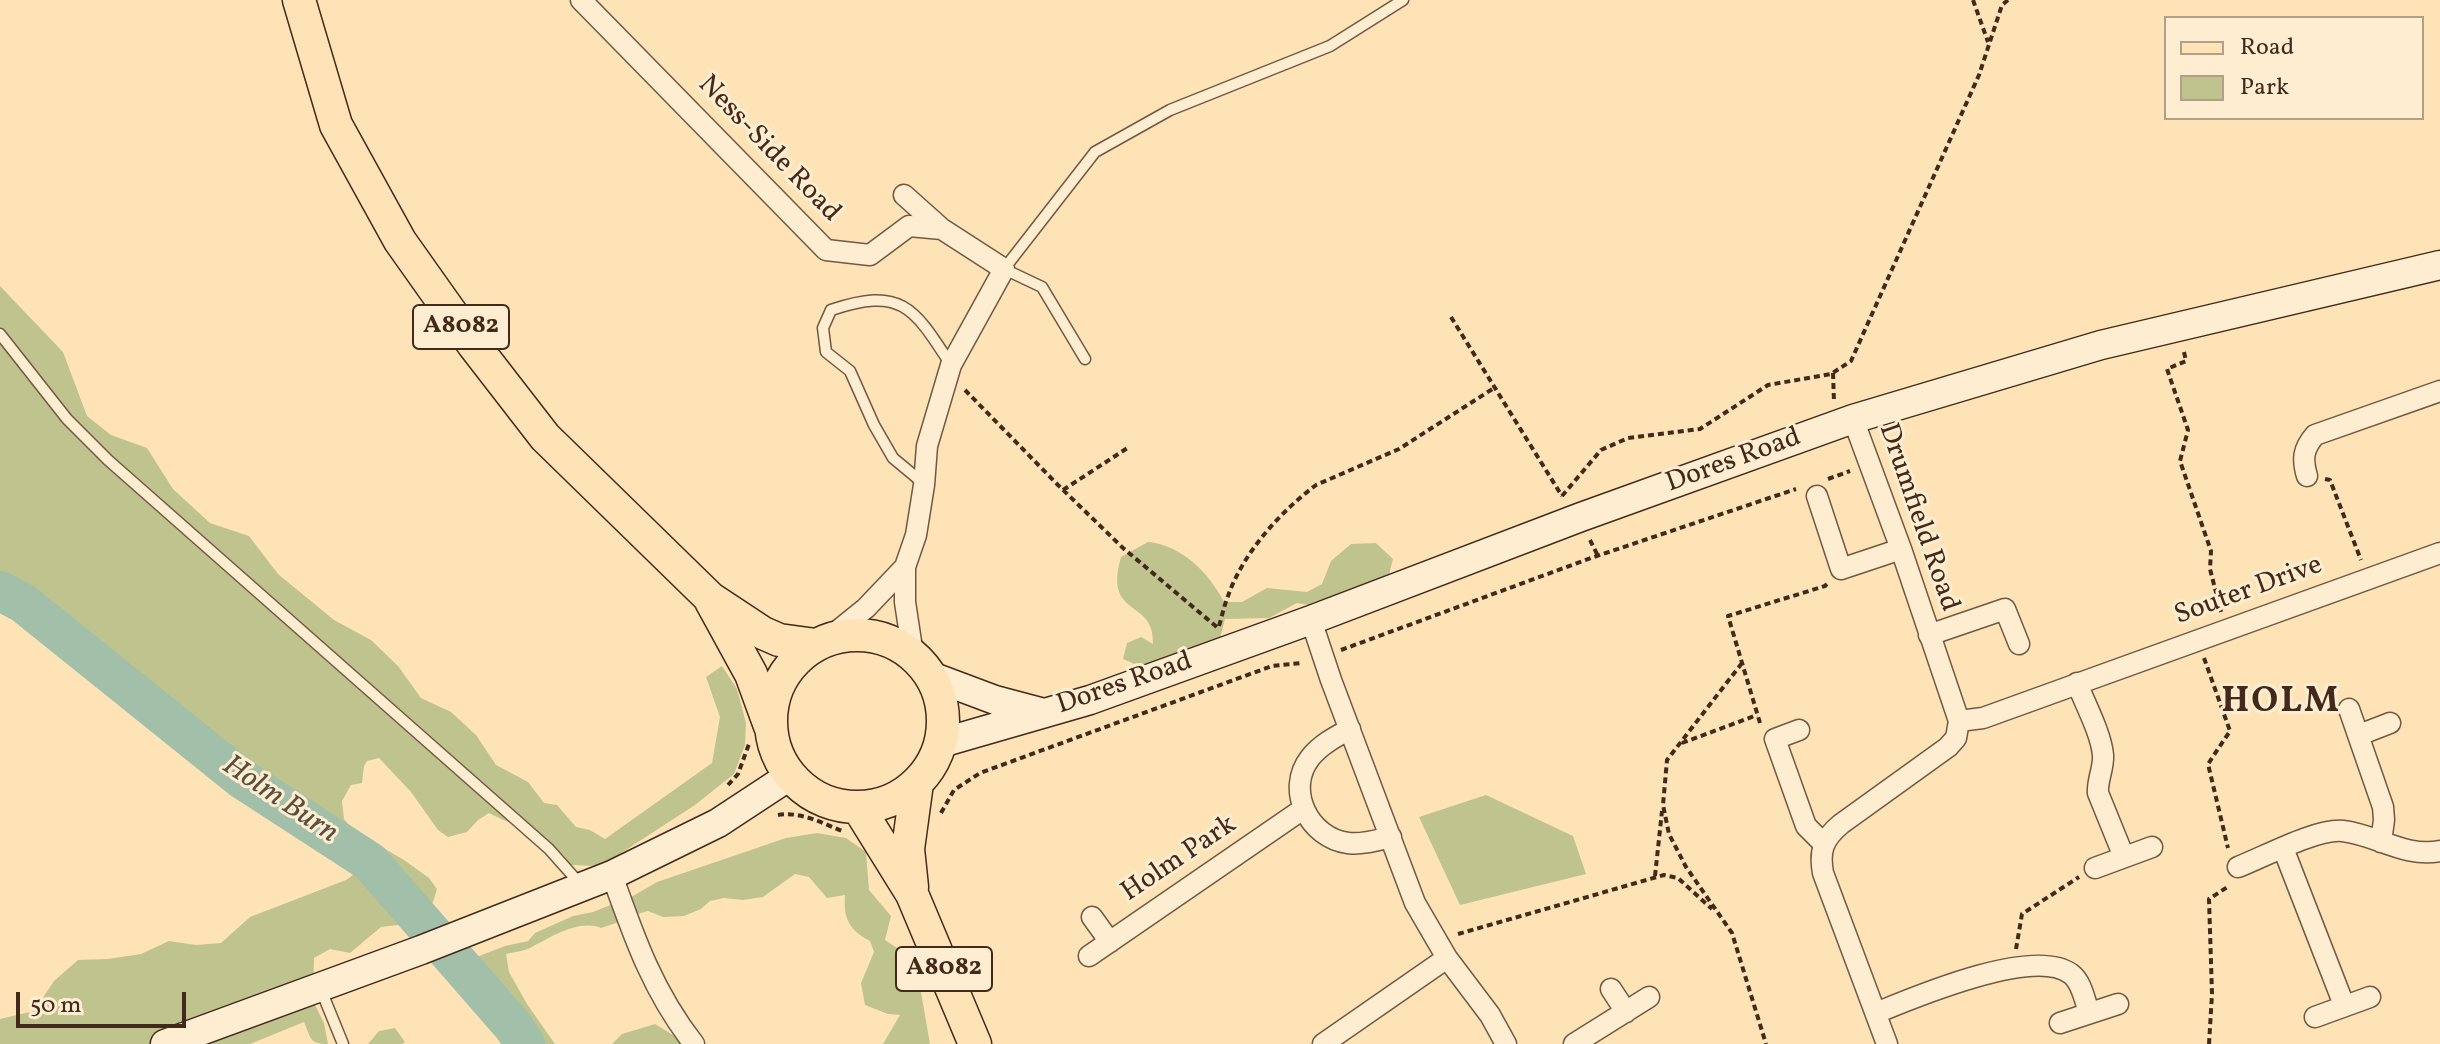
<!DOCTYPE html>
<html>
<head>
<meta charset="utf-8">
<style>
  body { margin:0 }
  #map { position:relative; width:2440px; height:1044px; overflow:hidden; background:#fee3b7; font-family:Vollkorn,serif }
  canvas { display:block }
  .legend { position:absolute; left:2164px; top:16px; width:260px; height:104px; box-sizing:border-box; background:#feedd0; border:2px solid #b39f88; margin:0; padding:10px 14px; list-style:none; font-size:24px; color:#43291c }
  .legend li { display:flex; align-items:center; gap:16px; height:40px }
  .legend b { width:40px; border:2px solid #b39f88 }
  .scale { position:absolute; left:16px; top:992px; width:170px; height:36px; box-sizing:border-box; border:4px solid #43291c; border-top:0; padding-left:10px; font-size:24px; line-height:28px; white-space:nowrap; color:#43291c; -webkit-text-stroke:6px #feedd0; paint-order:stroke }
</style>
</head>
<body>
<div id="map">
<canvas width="2440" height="1044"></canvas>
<ul class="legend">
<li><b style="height:10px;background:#fee3b7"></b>Road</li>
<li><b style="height:22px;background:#bfc48f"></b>Park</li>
</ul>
<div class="scale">50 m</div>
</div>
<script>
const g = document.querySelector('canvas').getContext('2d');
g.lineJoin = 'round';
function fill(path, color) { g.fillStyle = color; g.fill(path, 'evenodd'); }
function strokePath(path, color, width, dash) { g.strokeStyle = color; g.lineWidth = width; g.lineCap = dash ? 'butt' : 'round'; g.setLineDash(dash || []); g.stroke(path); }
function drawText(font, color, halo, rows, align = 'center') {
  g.font = font + ' Vollkorn,serif'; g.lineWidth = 6; g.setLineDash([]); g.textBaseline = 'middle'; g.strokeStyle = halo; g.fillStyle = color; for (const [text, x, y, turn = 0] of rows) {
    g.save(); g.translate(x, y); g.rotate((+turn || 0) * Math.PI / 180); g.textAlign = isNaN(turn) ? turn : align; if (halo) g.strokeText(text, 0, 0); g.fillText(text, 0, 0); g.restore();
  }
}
const green = new Path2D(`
  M 0,286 L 63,352 L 87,416 L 111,435 L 147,448 L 173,489 L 210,523 L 249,536 L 278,574 L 334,620 L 371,640 L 398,666 L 421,698 L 451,712 L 476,735 L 496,765 L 528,782 L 544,803 L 557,805 L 576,827 L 590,830 L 605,839 L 712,763 L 720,717 L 706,677 L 722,666 L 737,689 L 746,723 L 745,745 L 734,774 L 695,805 L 612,859 L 597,866 L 571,865 C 549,832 521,830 489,813 L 478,820 L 467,832 L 448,837 L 438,830 L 411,792 L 379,758 L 367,761 L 364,766 L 362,783 L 351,785 L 342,801 L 344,819 L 354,831 L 404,860 L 429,878 L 437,889 L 433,902 L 415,923 L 381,927 L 350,953 L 330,949 L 314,958 L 313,1001 L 324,1023 L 328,1044 C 309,1044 311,1038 304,1022 L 250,1044 L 0,1044 L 0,1019 L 34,1011 L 54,981 L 78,960 L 108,959 L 141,954 L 169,941 L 196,945 L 221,943 L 250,917 L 346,880 L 363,868 L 303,814 L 91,668 L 56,647 L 22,618 L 0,605 Z
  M 1148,542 C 1182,545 1209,573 1224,602 L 1242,602 L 1267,588 L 1307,592 L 1322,584 L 1331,561 L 1351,544 L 1376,543 L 1393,559 L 1385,590 L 1323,603 L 1317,601 L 1309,605 L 1297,603 L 1269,618 L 1225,619 L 1220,638 L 1208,648 L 1185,656 L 1166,657 L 1139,666 L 1123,659 L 1127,643 L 1141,637 L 1153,644 C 1155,597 1103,620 1121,557 Z
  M 1486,795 L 1573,836 L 1586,874 L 1460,905 L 1419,817 Z
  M 817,833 L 846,838 L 866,852 L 869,890 L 891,916 L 885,940 L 903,952 L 921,992 L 930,1044 L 883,1044 L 900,1015 L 888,1014 L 865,1005 L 861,983 L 874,952 L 870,941 C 849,930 843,918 845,895 L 827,898 L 809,877 L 795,874 L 763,897 L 743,900 L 724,898 L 710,901 L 701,909 L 684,916 L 663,917 L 648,911 L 621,919 L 616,923 L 601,928 C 579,919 551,937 532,947 C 525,951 514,952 506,954 L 509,972 L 527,1004 L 555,1044 L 515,1044 L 509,1036 L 484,1019 L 471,1004 L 465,988 L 446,969 L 505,946 L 528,941 L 535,933 L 573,916 L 593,912 L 633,896 L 657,882 L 786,838 Z
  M 655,1024 L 688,1044 L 612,1044 L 622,1034 Z
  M 395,1028 L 405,1042 L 402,1044 L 368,1044 L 379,1031 Z`);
const river = new Path2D(`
  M 0,591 L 23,603 L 242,779 L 370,862 L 513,1026 L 525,1044`);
const path = new Path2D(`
  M 1973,0 L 1988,42
  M 1451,317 L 1562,496
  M 2184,352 L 2186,361 L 2167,369 L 2188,430 L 2180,461 L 2211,551 L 2210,569 L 2221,612
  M 1833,373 L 1834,402
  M 965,390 L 1058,485 L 1123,548 L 1218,628
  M 1828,479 L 1850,471
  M 2325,479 L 2330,480 L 2361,560
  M 1063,490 L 1129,447
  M 1562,496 L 1601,450 L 1628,438 L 1700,429 L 1768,385 L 1831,374 L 1851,361 L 1979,75 L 2002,5 L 2008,0
  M 1590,540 L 1598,556
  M 1219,626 C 1222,616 1224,606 1228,596 C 1243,553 1280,512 1316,485 L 1399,449 L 1494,388
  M 1341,650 L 1591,558 L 1796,489
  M 2204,658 L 2230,731 L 2208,764 L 2228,848
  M 1742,663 L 1667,760 L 1663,805 L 1669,834 L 1686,867 L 1732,933 L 1766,1044
  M 1760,723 L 1728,616 L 1825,586 L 1829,582
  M 1682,743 L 1757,715
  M 728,785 L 738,774 L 749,744
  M 941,813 L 954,790 L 980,773 L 1272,666 L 1302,663
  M 778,815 C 800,811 822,823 842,831
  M 1655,876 L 1662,811
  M 1458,934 L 1664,875 L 1678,878 L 1712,909
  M 2016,949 L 2022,914 L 2079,877
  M 2209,1044 L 2212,994 L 2209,899 L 2229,886`);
const lane = new Path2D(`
  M 0,334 L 67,419 L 108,460 L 549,849 L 581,885
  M 1085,359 L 1042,287 L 1004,269 L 1095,152 L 1170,110 L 1330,46 L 1403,0
  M 923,483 L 893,458 L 874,425 L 850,371 L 826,352 L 823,328 L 831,310 C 902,286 914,308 951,365
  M 321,990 L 343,1044`);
const street = new Path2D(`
  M 581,0 L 826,250 L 870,255 L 909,226 L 942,229
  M 904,195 L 942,229 L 1004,269 L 951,365 L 927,446 L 924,485 L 916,535 L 905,567 L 905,602 L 913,655
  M 1853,419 L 1901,549 L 1959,721 L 1956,738 L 1948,747 L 1841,824 C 1823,839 1819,851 1823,873 L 1887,1044
  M 2307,476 C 2302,459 2303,449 2315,435 L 2440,391
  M 1817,496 L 1841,569 L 1901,549
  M 1311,620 L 1331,680 L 1415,903 L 1447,958 L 1490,1015 L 1506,1044
  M 1929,635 L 2005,609 L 2019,644
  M 825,641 L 866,608 L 905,567
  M 2077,683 C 2085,704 2101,733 2103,755 C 2104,768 2097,780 2098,793 L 2124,857
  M 2349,709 L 2383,807 L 2384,820 L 2381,842
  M 1959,721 L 1983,718 L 2440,553
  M 1350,729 C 1335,737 1320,745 1310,758 C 1285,790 1309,838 1348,843 C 1362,845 1378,840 1391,837
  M 1799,730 L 1775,739 L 1806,826 L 1823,843
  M 2359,735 L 2390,723
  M 2283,848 L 2344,1005
  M 2238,867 C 2264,857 2317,828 2343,831 C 2377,835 2405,858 2440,851
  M 2095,868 L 2152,847
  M 612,875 C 634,937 653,992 694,1044
  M 1092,917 L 1110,942
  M 1089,956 L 1303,809
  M 1611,989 L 1626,1012
  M 1876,1013 C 1915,997 2034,946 2071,974 C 2082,982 2085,1001 2089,1013
  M 2315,1017 L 2370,997
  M 2060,1023 L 2118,1004
  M 1323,1044 L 1447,958
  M 1574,1044 L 1649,997`);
const secondary = new Path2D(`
  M 931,676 L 995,700 L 1044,713
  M 941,743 L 1090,700 L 1311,620 L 1581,517 L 1853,419 L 2101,345 L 2440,265
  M 165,1044 L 421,950 L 612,875 L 718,823 L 791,775`);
const primary = new Path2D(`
  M 299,0 L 336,125 L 400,241 L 473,344 L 545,437 L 710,598 L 763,633 L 779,640 L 816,645
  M 711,601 L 751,674 L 770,726
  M771 721a86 86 0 1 1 172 0a86 86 0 1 1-172 0Z
  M 858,807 L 912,894 L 975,1044
  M 912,887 L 908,849 L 917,783`);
const shields = [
  [461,327,96],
  [944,969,96]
];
const shieldNames = [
  ["A8082",461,327],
  ["A8082",944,969]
];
const streetNames = [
  ["Ness-Side Road",768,150,46],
  ["Dores Road",1734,462,-20],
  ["Drumfield Road",1917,518,71],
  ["Souter Drive",2249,592,-20],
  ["Dores Road",1125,685,-19],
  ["Holm Park",1180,860,-34]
];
const waterNames = [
  ["Holm Burn",279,801,34]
];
const districtNames = [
  ["HOLM",2281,704]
];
fill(green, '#bfc48f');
strokePath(river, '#a1bfa9', 40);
strokePath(lane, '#725843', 13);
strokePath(street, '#725843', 23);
strokePath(secondary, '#43291c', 31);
strokePath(primary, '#43291c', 35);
strokePath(path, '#43291c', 4, [6, 4]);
strokePath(lane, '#feedd0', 10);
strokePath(street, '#feedd0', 20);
strokePath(secondary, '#feedd0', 28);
strokePath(primary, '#fee3b7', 32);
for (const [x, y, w] of shields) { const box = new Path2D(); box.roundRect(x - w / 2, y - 22, w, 44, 6); g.fillStyle = '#feedd0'; g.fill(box); strokePath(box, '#43291c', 2); }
drawText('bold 26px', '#43291c', null, shieldNames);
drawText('28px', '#43291c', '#feedd0', streetNames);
drawText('italic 30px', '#5a4e3f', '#feedd0', waterNames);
g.letterSpacing = '2px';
drawText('bold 36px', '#43291c', '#feedd0', districtNames);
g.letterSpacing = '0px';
</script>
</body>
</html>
